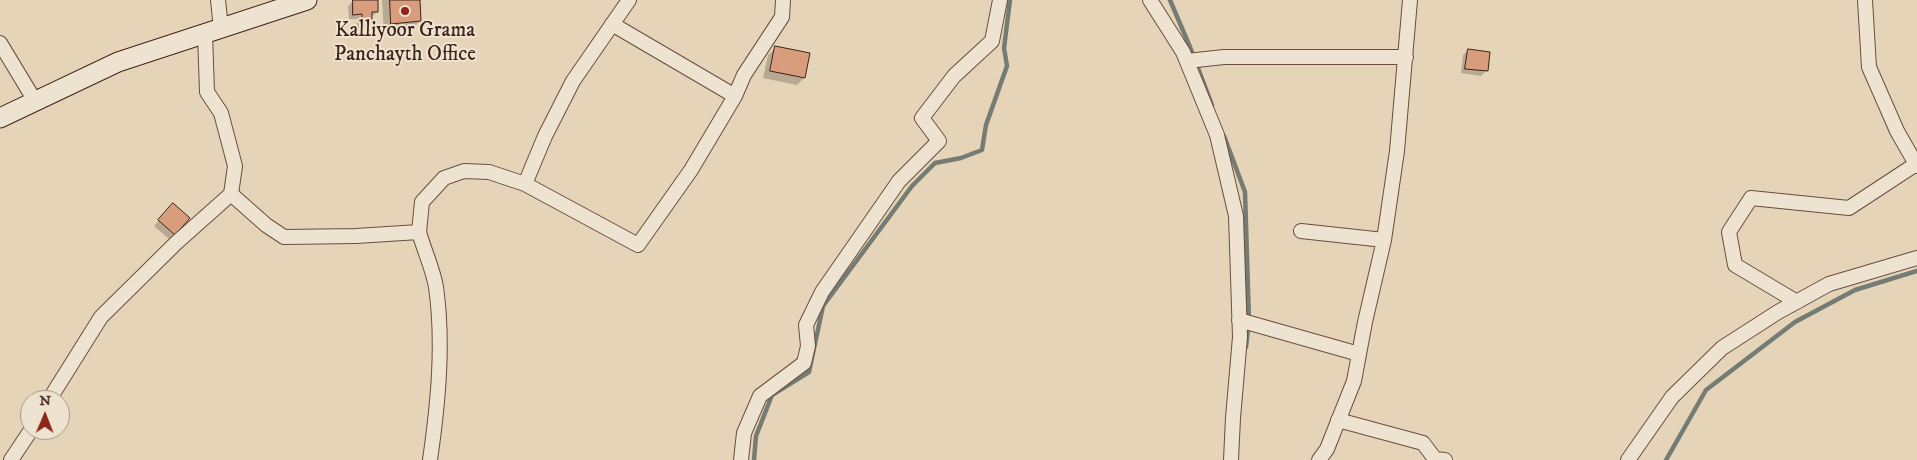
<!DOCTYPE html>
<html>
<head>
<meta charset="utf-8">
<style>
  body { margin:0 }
  #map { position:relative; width:1917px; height:460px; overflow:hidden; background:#e5d4b7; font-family:"IM FELL DW Pica",serif }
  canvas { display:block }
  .north { position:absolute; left:20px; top:390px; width:50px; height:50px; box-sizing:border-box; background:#eee3d0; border:1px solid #a89686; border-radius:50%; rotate:1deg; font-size:14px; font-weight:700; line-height:20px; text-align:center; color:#402218 }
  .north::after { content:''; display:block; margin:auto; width:18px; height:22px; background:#8f2418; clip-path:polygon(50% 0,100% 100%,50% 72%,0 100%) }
</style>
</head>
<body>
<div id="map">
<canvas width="1917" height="460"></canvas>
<div class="north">N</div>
</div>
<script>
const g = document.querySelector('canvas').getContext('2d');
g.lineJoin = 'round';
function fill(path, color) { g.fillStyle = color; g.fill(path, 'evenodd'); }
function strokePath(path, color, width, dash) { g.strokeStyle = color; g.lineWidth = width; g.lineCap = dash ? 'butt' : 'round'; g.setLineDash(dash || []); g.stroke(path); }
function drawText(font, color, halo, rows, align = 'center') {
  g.font = font + ' "IM FELL DW Pica",serif'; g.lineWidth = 4; g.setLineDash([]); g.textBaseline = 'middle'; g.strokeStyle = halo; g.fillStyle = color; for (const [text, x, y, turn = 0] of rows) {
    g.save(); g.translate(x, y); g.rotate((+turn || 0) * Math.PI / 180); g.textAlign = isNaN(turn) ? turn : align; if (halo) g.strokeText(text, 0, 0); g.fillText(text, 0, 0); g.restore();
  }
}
const shadow = new Path2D(`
  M 382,0 L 418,0 L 420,21 L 412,29 L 384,31 Z
  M 353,1 L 377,12 L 371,17 L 371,22 L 366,27 L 357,28 L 357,19 L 349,19 L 348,6 Z
  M 776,48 L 804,78 L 797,85 L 763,78 L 768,55 Z
  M 1468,50 L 1489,53 L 1486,71 L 1481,76 L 1461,73 L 1463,55 Z
  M 168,210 L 174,234 L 169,239 L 154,226 Z`);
const stream = new Path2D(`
  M 1170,0 L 1190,47 L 1212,105
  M 1224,136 L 1245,192 L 1249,321 L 1246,347
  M 754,460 L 756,436 L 772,395 L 809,372 L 823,306 L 912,186 L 935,163 L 961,158 L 982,150 L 986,125 L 1007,66 L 1004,48 L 1010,0
  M 1666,460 L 1706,390 L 1795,322 L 1855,290 L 1917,271`);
const building = new Path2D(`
  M 353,0 L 378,0 L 378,12 L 372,12 L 372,23 L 362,23 L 362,14 L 353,15 Z
  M 390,0 L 420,0 L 421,21 L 391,24 Z
  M 775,46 L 810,53 L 805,78 L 770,71 Z
  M 1468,49 L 1490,52 L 1488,71 L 1465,69 Z
  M 173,203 L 190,218 L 175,235 L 158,220 Z`);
const street = new Path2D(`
  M 218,0 L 221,29
  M 1150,0 L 1183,52 L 1217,135 L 1236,216 L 1240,337 L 1233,418 L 1231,460
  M 1865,0 L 1869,67 L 1897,131 L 1917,166
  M 612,24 L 735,96
  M 205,34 L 207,92 L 221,113 L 235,166 L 231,194 L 266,225 L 284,237 L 356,236 L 419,232 L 422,202 L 444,178 L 464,171 L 489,172 L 525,184 L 638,245 L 691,170 L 735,96 L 744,75 L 782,17 L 783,0
  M 0,43 L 35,101
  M 1187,61 L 1224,57 L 1406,57
  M 525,184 L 545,136 L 573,81 L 629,0
  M 1301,231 L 1384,240
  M 419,232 C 424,250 433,269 436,287 C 444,344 438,404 430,460
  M 1797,302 L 1735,265 L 1729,232 L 1751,198 L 1849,208 L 1916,164
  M 1239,320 L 1359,354
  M 49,400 L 101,317 L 176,243 L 231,194
  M 1338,420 L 1423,443 L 1435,459 L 1445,460
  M 11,460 L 31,430
  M 741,460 L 744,433 L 760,396 L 804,363 L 808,346 L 806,325 L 822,292 L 899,181 L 939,141 L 922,118 L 954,76 L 992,41 L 1000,0
  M 1319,460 L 1327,449 L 1354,381 L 1365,322 L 1384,240 L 1397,151 L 1410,0
  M 1628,460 L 1672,397 L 1722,348 L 1778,312 L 1829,284 L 1917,258`);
const secondary = new Path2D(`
  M 0,118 L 118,62 L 307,0`);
const markers = [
  [405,11,5,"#8f2418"]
];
const poiNames = [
  ["Kalliyoor Grama",405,32],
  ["Panchayth Office",405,56]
];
fill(shadow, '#0003');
strokePath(stream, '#747c73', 4.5);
fill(building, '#d79d7d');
strokePath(building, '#402218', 1);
strokePath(street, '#694e40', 16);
strokePath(secondary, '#402218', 21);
strokePath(street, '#eee3d0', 14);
strokePath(secondary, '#eee3d0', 19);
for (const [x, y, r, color] of markers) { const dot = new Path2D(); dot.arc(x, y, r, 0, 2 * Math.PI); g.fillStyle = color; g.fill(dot); strokePath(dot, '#eee3d0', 2); }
drawText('21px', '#402218', '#eee3d0', poiNames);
</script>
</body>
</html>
